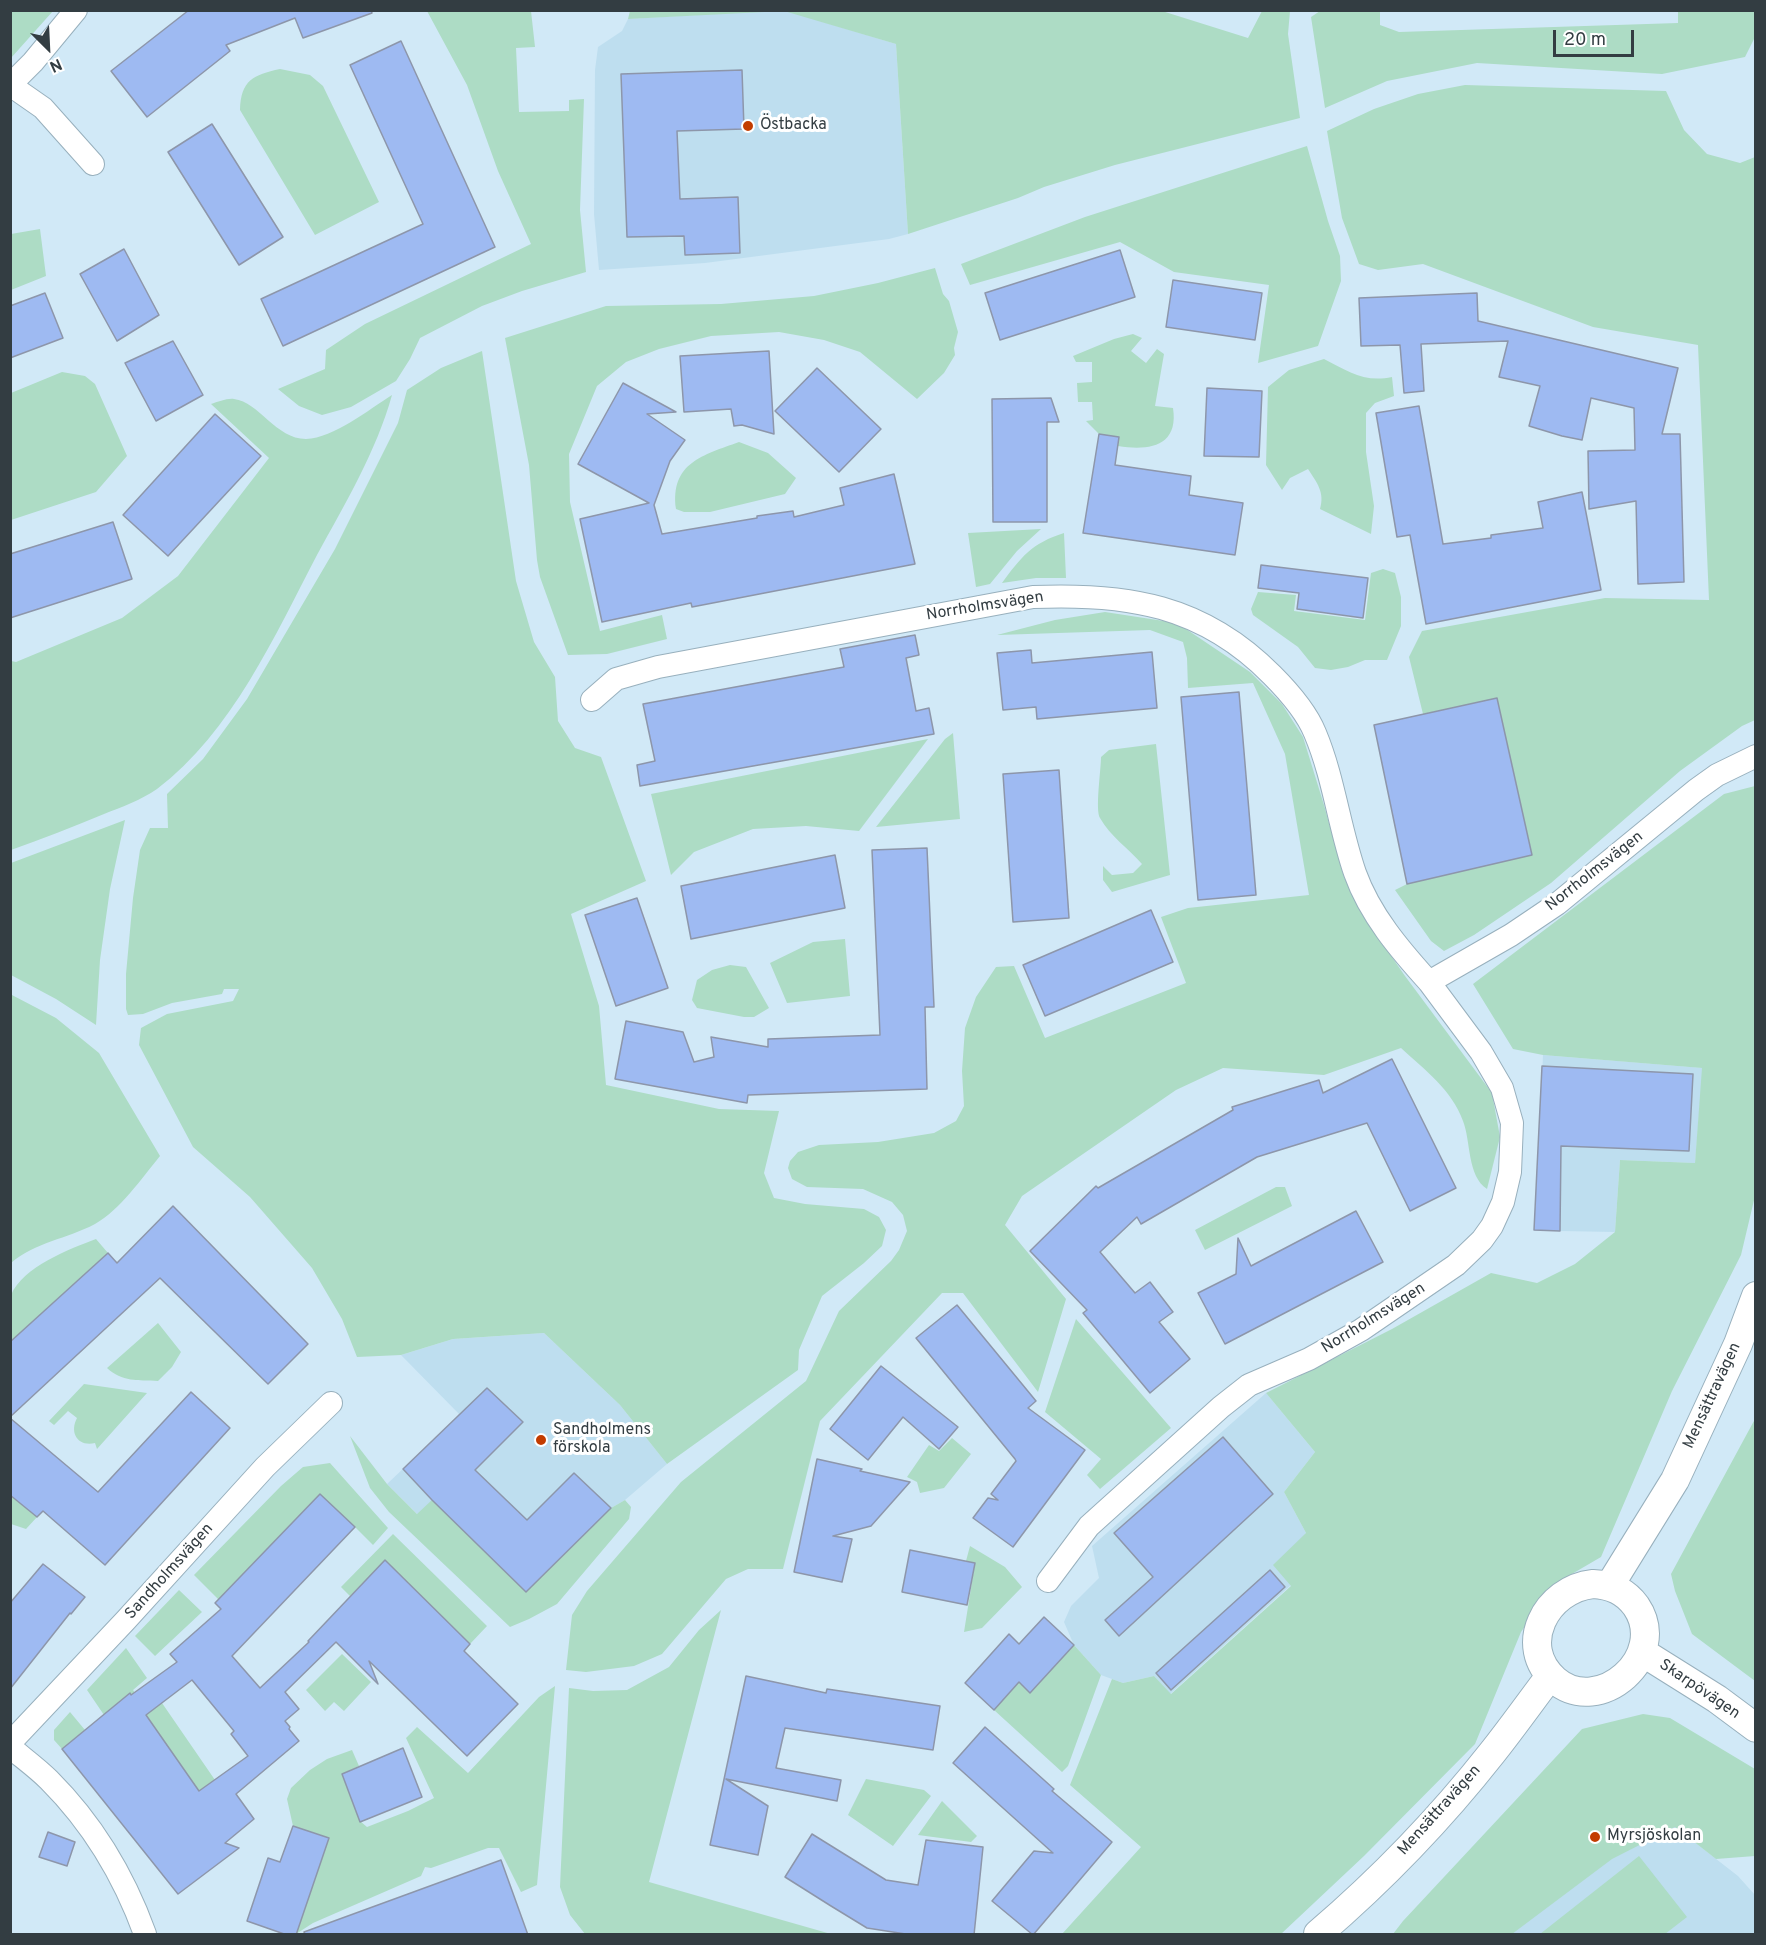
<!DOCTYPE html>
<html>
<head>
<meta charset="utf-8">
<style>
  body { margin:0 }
  #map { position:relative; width:1766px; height:1945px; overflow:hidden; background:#d1e9f7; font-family:Overpass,sans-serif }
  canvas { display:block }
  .frame { position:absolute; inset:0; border:12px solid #333d42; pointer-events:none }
  .north { position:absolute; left:18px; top:18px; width:60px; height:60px; -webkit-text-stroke:4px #fff; paint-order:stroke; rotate:156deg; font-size:16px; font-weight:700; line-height:24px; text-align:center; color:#333d42 }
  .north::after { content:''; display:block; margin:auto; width:21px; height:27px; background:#333d42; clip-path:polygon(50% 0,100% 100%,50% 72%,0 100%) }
  .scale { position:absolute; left:1553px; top:30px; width:81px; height:27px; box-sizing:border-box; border:3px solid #333d42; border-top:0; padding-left:8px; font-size:18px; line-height:21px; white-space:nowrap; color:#333d42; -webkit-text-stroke:4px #fff; paint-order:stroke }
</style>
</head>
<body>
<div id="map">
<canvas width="1766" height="1945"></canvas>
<div class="frame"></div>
<div class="north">N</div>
<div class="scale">20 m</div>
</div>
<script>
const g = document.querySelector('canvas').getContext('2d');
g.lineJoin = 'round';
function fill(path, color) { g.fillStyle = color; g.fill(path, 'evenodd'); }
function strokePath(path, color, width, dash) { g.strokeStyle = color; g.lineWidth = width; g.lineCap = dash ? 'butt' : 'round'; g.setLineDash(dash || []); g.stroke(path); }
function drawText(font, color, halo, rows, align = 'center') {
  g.font = font + ' Overpass,sans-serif'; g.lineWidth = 6; g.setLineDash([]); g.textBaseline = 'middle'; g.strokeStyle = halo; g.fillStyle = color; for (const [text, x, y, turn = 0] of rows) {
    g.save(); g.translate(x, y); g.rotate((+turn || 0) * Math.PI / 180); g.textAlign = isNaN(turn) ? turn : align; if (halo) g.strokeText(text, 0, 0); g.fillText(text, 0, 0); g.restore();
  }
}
const built = new Path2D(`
  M 784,10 L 896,44 L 908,234 L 889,239 L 705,263 L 599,270 L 594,214 L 595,70 L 598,47 L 622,31 L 628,19 Z
  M 1543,1055 L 1703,1068 L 1695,1163 L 1620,1160 L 1615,1232 L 1560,1231 L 1536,1218 Z
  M 544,1333 L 620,1405 L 667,1464 L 625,1500 L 611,1508 L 526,1592 L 470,1566 L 387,1484 L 460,1415 L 401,1355 L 453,1339 Z
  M 1266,1393 L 1315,1452 L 1284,1492 L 1306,1533 L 1291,1585 L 1170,1694 L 1154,1676 L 1123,1683 L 1101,1675 L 1074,1645 L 1064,1622 L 1071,1606 L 1099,1578 L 1092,1546 Z
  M 1675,1827 L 1738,1876 L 1755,1895 L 1755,1934 L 1413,1934 Z`);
const green = new Path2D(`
  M 11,10 L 53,11 L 11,58 L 10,11 Z
  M 1755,10 L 1755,37 L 1745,57 L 1662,74 L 1477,63 L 1387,81 L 1325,108 L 1311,17 L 1320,11 L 1380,11 L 1380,25 L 1399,32 L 1678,23 L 1678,11 Z
  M 427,11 L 531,11 L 535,47 L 516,48 L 519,112 L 569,111 L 569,100 L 584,99 L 580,210 L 586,272 L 522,291 L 482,306 L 420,338 L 410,359 L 396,381 L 351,407 L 322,415 L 299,406 L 278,389 L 325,369 L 326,350 L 365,324 L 531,244 L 498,171 L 467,85 Z
  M 630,11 L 630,10 L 784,11 L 628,19 Z
  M 784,11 L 1162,11 L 1248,38 L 1262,11 L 1290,11 L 1288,34 L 1300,118 L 1115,165 L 1044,187 L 1018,198 L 908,234 L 896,44 Z
  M 280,69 L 310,75 L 323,86 L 379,202 L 315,235 L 240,110 C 241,80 253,75 280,69 Z
  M 1465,85 L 1666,91 L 1684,130 L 1707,154 L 1740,163 L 1755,157 L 1755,720 L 1742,726 L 1680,771 L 1551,883 L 1474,935 L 1444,951 L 1431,941 L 1395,890 L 1407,884 L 1532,854 L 1497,698 L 1423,714 L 1409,657 L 1422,631 L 1605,598 L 1709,600 L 1698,345 L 1593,327 L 1423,264 L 1378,270 L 1359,264 L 1342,218 L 1327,131 L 1374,109 L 1418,94 Z
  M 1307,146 L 1328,221 L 1340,256 L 1341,281 L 1318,346 L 1258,363 L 1269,285 L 1174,272 L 1120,242 L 970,285 L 961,264 L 1085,217 Z
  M 40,229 L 46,276 L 11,290 L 11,234 Z
  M 935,268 L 943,294 L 949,301 L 958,332 L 954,348 L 955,355 L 944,373 L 917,399 L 860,352 L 824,340 L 779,332 L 711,336 L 659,349 L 626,362 L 597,386 L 569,454 L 570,502 L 600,631 L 662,615 L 667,639 L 607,654 L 568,655 L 540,577 L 537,560 L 529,465 L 505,338 L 606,306 L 721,304 L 814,296 L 878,283 Z
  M 1133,334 L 1142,338 L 1131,351 L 1146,363 L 1157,349 L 1164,354 L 1155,406 L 1173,408 C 1179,447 1148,451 1118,446 L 1118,437 L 1099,434 L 1086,421 L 1093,420 L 1092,402 L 1078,402 L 1077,383 L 1092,382 L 1092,362 L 1076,362 L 1073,356 L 1114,339 Z
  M 482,351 L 516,581 L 534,642 L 555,677 L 558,721 L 575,748 L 601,757 L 646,881 L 571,914 L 599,1006 L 606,1085 L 719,1109 L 779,1111 L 764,1173 L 774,1198 L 805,1204 L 864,1209 L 879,1217 L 886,1230 L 882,1246 L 864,1263 L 822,1296 L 799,1350 L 798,1370 L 667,1464 L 620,1405 L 544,1333 L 453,1339 L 401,1355 L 357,1357 L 342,1319 L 312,1268 L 250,1197 L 193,1147 L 139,1045 L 141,1028 L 167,1014 L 233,1001 L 239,989 L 224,989 L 222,994 L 172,1003 L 143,1014 L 128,1015 L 126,1009 L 126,974 L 133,898 L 140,850 L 150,828 L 168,828 L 167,794 L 203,759 L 247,699 L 335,549 L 398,423 L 407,390 L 441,368 Z
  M 1324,359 C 1348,371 1364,383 1392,377 L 1394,396 L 1375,403 L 1366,413 L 1366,452 L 1374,506 L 1371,534 L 1320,509 C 1325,492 1317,483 1308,469 L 1290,478 L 1282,490 L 1266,465 L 1268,387 L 1289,370 Z
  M 62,372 L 85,376 L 95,384 L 127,456 L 96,492 L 11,520 L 11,393 Z
  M 392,395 C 376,452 345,504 317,555 C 274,637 232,732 157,789 C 141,800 122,807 104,814 C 73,827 42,839 11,850 L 11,661 L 16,662 L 122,618 L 178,576 L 269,458 L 211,404 C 218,402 227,398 234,399 C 259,402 276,439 306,439 C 334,438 368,410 392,395 Z
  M 739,442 L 768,453 L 796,478 L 785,494 L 710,512 L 684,512 L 676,509 C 670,463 703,455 739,442 Z
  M 1041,529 L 1017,551 L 990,584 L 976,587 L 968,533 Z
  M 1064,533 L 1066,578 L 1036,578 L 1002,583 C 1021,557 1032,543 1064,533 Z
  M 1383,569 L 1395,573 L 1401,597 L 1401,626 L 1387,660 L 1365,660 L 1348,667 L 1331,670 L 1315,668 L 1298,647 L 1253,615 L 1251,609 L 1258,592 L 1296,595 L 1294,611 L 1365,620 L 1371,573 Z
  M 1105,612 L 1177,623 L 1250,672 L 1282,704 L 1303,737 L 1324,805 L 1344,877 L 1365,918 L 1405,976 L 1492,1093 L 1500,1137 L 1487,1189 C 1467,1176 1471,1141 1463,1121 C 1452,1090 1424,1069 1401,1048 L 1324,1075 L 1223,1068 L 1176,1090 L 1022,1196 L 1005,1225 L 1066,1299 L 1038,1392 L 963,1293 L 942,1293 L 820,1421 L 783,1569 L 748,1569 L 726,1579 L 662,1654 L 634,1666 L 586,1672 L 566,1670 L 572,1615 L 587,1591 L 681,1482 L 806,1381 L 839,1311 L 891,1261 L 899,1250 L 907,1231 L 903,1215 L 892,1202 L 863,1189 L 807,1187 L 792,1179 L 788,1168 L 790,1161 L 798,1152 L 819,1145 L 878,1142 L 934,1133 L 956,1121 L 964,1106 L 962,1071 L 965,1028 L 976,997 L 996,967 L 1014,966 L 1045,1038 L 1186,983 L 1161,917 L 1188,908 L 1309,895 L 1285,754 L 1253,683 L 1188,688 L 1187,658 L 1183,642 L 1150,630 L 997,635 L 1055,620 Z
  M 953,733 L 960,819 L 876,827 L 945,739 Z
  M 928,739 L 859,831 L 806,826 L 753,829 L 694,852 L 671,875 L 651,794 Z
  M 1156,744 L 1170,875 L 1112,892 L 1103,880 L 1103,866 L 1112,875 L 1133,873 L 1142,864 C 1129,849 1110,836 1100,818 C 1095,810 1101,770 1101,757 L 1109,750 Z
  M 1755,786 L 1755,1196 L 1741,1255 L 1672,1391 L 1601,1557 L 1553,1585 L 1521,1632 L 1475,1744 L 1364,1856 L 1281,1934 L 1062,1934 L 1141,1847 L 1070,1785 L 1112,1679 L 1123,1683 L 1154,1676 L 1171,1694 L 1291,1586 L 1273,1565 L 1306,1533 L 1284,1492 L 1315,1452 L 1266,1393 L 1392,1329 L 1491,1273 L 1537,1283 L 1575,1264 L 1615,1232 L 1620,1160 L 1695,1163 L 1702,1068 L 1543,1055 L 1513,1049 L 1473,984 L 1724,794 Z
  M 125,820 L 110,889 L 100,960 L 96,1025 L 56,999 L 11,975 L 11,863 Z
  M 845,939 L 850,996 L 787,1003 L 770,963 L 813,942 Z
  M 730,965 L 746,967 L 769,1008 L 754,1017 L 744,1017 L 697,1008 L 692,1000 L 697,980 L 712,970 Z
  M 10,994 L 56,1018 L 99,1053 L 160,1156 C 141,1179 121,1209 95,1224 C 67,1239 35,1242 11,1263 Z
  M 1276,1187 L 1285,1187 L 1292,1206 L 1205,1250 L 1195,1230 Z
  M 96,1239 L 108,1253 L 11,1343 C 11,1333 8,1303 11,1295 C 23,1267 69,1249 96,1239 Z
  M 1076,1319 L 1171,1428 L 1100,1489 L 1087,1475 L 1101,1459 L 1045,1412 Z
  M 158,1323 L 181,1352 L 172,1367 L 158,1381 C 138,1380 122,1382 107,1368 Z
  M 84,1384 L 147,1393 L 97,1449 L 95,1443 C 78,1447 69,1433 77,1418 L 68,1411 L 54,1425 L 49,1421 Z
  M 1755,1419 L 1755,1681 L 1692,1634 L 1675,1591 L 1671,1574 Z
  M 350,1436 L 387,1484 L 417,1514 L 432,1500 L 526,1592 L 611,1508 L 625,1500 L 631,1507 L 629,1519 L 557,1604 L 529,1619 L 510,1627 L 389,1512 L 370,1488 Z
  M 952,1438 L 971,1454 L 944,1488 L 920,1493 L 917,1482 L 907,1477 L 929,1445 L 939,1451 Z
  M 330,1463 L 388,1528 L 373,1545 L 355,1527 L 219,1600 L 194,1575 L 281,1486 L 303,1467 Z
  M 10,1495 L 37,1517 L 26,1529 L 11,1524 Z
  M 393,1534 L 487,1626 L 470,1644 L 385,1561 L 350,1596 L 341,1587 Z
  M 970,1546 L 1005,1567 L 1022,1587 L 982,1628 L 964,1632 L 975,1563 L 966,1561 Z
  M 179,1590 L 202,1612 L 155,1656 L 135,1636 Z
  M 721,1610 L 649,1882 L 831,1934 L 585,1934 L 570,1915 L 560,1887 L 569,1688 L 593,1691 L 627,1690 L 669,1667 L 699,1630 Z
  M 1074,1645 L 1101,1675 L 1068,1766 L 1062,1772 L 994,1710 L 1019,1682 L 1031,1692 Z
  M 126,1648 L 147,1678 L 133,1690 L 149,1712 L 162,1703 L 215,1780 L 199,1791 L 130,1693 L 104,1715 L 87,1690 Z
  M 342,1654 L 371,1682 L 344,1711 L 334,1702 L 325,1711 L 306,1690 Z
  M 555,1686 L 537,1885 L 521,1892 L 499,1848 L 488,1848 L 431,1868 L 425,1867 L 421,1876 L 313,1923 L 296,1934 L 284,1933 L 328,1838 L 293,1826 L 287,1799 L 291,1788 L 310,1770 L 327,1759 L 352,1750 L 359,1766 L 342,1774 L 360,1821 L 367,1827 L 408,1811 L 434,1798 L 406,1738 L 417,1727 L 468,1773 L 539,1697 Z
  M 70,1712 L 85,1730 L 62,1749 L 54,1740 L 54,1730 Z
  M 1643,1714 L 1670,1718 L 1755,1769 L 1755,1856 L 1716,1859 L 1675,1827 L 1612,1859 L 1512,1934 L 1393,1934 L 1403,1921 L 1582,1729 Z
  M 866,1779 L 924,1790 L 931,1796 L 893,1846 L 848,1815 Z
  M 942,1801 L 977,1836 L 971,1842 L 918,1835 Z
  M 1639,1856 L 1687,1917 L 1665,1934 L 1540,1934 Z`);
const building = new Path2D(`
  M 189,10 L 371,10 L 372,13 L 303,38 L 295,18 L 226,45 L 230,51 L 147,117 L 111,71 Z
  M 401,41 L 495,247 L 283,346 L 261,299 L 423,224 L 350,65 Z
  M 742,70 L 744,129 L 677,131 L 680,199 L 738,197 L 740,253 L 685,255 L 684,236 L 627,237 L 621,74 Z
  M 212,124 L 283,237 L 239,265 L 168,152 Z
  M 124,249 L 159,315 L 117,341 L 80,274 Z
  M 1120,250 L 1135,297 L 1000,340 L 985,293 Z
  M 1173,280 L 1262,293 L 1255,340 L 1166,327 Z
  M 45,293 L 63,338 L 10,358 L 10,306 Z
  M 1477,293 L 1478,321 L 1678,368 L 1662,434 L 1680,434 L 1684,582 L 1638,584 L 1636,501 L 1589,509 L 1588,451 L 1635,450 L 1634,408 L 1591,398 L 1582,440 L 1562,436 L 1529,426 L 1540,386 L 1499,377 L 1508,341 L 1421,344 L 1424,391 L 1404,393 L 1400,345 L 1361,346 L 1359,298 Z
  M 173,341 L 203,395 L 156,421 L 125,363 Z
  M 769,351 L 774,434 L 742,425 L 734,426 L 731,409 L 684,412 L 680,356 Z
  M 817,368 L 881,429 L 839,472 L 775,411 Z
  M 623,383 L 676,412 L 647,414 L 685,440 L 670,461 L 654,505 L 662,534 L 757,518 L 757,516 L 793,511 L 794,517 L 844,505 L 840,488 L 894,474 L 915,564 L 692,607 L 691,603 L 602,622 L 580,519 L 649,503 L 578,464 Z
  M 1207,388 L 1262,391 L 1259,457 L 1204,456 Z
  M 1051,398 L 1059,422 L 1047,422 L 1047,522 L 993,522 L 992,399 Z
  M 1419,406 L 1443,544 L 1491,538 L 1491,535 L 1543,528 L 1538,502 L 1582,492 L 1601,590 L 1426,624 L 1410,535 L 1397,537 L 1376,413 Z
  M 215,414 L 261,456 L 168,556 L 123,515 Z
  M 1099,434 L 1119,437 L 1115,465 L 1191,476 L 1189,495 L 1243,503 L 1235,555 L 1083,533 Z
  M 113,522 L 132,579 L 10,618 L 10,554 Z
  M 1261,565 L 1368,578 L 1363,618 L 1297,609 L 1299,593 L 1258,588 Z
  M 915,635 L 919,655 L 906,658 L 916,711 L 929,708 L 934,734 L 640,786 L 637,765 L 655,761 L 643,704 L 844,667 L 840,649 Z
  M 1031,650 L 1032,663 L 1152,652 L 1157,708 L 1037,719 L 1036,707 L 1003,710 L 997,653 Z
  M 1239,692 L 1256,895 L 1198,900 L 1181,697 Z
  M 1497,698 L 1532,855 L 1407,884 L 1374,725 Z
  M 1059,770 L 1069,918 L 1013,922 L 1003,774 Z
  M 927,848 L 934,1007 L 925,1007 L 927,1089 L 748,1095 L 747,1103 L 615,1079 L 626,1021 L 683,1032 L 694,1062 L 714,1057 L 711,1037 L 768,1047 L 768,1039 L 880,1035 L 872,850 Z
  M 835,855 L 845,908 L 691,939 L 681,886 Z
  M 637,898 L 668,988 L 616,1006 L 585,915 Z
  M 1151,910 L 1173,962 L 1045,1016 L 1023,965 Z
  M 1392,1059 L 1456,1188 L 1410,1211 L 1367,1123 L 1257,1157 L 1141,1224 L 1137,1217 L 1100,1252 L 1135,1293 L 1150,1282 L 1173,1312 L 1159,1322 L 1190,1359 L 1150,1393 L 1083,1313 L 1087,1310 L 1030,1251 L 1096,1186 L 1098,1188 L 1233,1110 L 1232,1107 L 1319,1080 L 1323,1093 Z
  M 1542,1066 L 1693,1074 L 1689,1151 L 1561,1146 L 1560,1231 L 1534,1230 Z
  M 173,1206 L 308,1344 L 268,1384 L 160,1278 L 10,1417 L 10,1342 L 108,1253 L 117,1263 Z
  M 1356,1211 L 1383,1262 L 1225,1344 L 1198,1293 L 1236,1274 L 1238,1238 L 1251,1266 Z
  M 957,1305 L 1036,1401 L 1028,1408 L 1085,1450 L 1013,1547 L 973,1518 L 988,1498 L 998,1500 L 991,1494 L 1016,1461 L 1015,1459 L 916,1338 Z
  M 881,1366 L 958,1427 L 939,1449 L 903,1417 L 868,1460 L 830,1429 Z
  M 487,1388 L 523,1422 L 475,1470 L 527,1520 L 574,1473 L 611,1508 L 526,1592 L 432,1500 L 403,1469 Z
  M 191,1392 L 230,1428 L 105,1565 L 43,1511 L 37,1517 L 10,1495 L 10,1418 L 98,1492 Z
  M 1223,1437 L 1273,1494 L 1119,1636 L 1105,1620 L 1153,1577 L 1114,1533 Z
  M 817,1459 L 862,1469 L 860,1471 L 910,1482 L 871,1526 L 833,1536 L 852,1539 L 842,1582 L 794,1572 Z
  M 320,1494 L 355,1527 L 232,1656 L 260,1688 L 309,1642 L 308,1641 L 385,1560 L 470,1644 L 464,1651 L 518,1704 L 467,1756 L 369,1661 L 378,1684 L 336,1642 L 285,1692 L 299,1709 L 285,1721 L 290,1727 L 289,1729 L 299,1741 L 236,1794 L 254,1819 L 225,1843 L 239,1848 L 178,1894 L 62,1749 L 130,1693 L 131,1695 L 177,1662 L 170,1654 L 221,1609 L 215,1603 ZM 192,1680 L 234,1731 L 231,1734 L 248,1756 L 199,1791 L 146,1715 Z
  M 910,1550 L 975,1563 L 967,1605 L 902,1592 Z
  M 43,1564 L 85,1597 L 71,1614 L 70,1613 L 10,1689 L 10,1603 Z
  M 1270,1570 L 1285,1587 L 1171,1690 L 1156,1673 Z
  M 1044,1617 L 1074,1645 L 1030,1693 L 1019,1682 L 994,1710 L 965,1683 L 1009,1634 L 1019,1644 Z
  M 746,1676 L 826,1693 L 827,1689 L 940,1706 L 933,1750 L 785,1728 L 776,1768 L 841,1780 L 837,1801 L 726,1779 L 768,1806 L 758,1855 L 710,1845 Z
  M 985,1727 L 1054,1789 L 1052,1791 L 1112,1842 L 1033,1935 L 992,1901 L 1034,1851 L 1053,1853 L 953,1763 Z
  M 403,1748 L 422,1797 L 360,1822 L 342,1774 Z
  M 293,1826 L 329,1838 L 296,1935 L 287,1935 L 247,1921 L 268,1858 L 280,1862 Z
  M 48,1832 L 75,1842 L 67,1866 L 39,1857 Z
  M 812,1834 L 886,1880 L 918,1885 L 926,1840 L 983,1847 L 974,1935 L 912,1935 L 867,1928 L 831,1906 L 785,1877 Z
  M 501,1860 L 528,1935 L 305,1935 L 304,1932 Z`);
const minor = new Path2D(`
  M 10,85 L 43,108 L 93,164
  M 10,85 L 33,62 L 76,10
  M 592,700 L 616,679 L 658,667 L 1033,597 C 1127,593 1203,605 1272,675 C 1288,691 1306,711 1315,733 C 1334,778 1339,827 1355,873 C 1370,915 1400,950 1429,982
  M 1048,1581 L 1089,1526 L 1221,1407 L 1249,1385 L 1309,1359 L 1361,1330 L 1456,1265 L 1482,1240 L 1492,1226 L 1503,1202 L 1510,1172 L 1512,1123 L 1502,1088 L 1481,1052 L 1429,982 L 1511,935 L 1557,904 L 1696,790 L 1717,775 L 1756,756
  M 10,1743 L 126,1620 L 265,1467 L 331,1403
  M 10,1747 C 23,1758 37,1768 49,1780 C 93,1824 124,1876 145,1934`);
const tertiary = new Path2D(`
  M 1593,1584 C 1611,1585 1625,1591 1636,1606 C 1670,1656 1599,1718 1555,1680 C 1516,1646 1546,1589 1593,1584 Z
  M 1610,1585 L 1675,1480 L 1738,1344 L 1756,1296
  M 1642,1652 L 1717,1699 L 1756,1728
  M 1318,1934 C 1381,1880 1440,1819 1492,1753 C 1512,1728 1531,1701 1550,1676`);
const markers = [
  [748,126,6,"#c33c00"],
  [541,1440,6,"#c33c00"],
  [1595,1837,6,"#c33c00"]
];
const poiNames = [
  ["Östbacka",760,126],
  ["Sandholmens",553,1431],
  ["förskola",553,1449],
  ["Myrsjöskolan",1607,1837]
];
const streetNames = [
  ["Norrholmsvägen",985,607,-9],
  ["Norrholmsvägen",1595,872,-38],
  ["Norrholmsvägen",1374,1319,-32],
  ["Mensättravägen",1713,1396,-65],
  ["Sandholmsvägen",170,1572,-48],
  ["Skarpövägen",1699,1690,34],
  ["Mensättravägen",1440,1811,-48]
];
fill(built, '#bedeef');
fill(green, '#addcc5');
fill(building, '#9ebaf2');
strokePath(building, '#8d96aa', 1.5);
strokePath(minor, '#98b0bd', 24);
strokePath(tertiary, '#98b0bd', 30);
strokePath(minor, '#fff', 22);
strokePath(tertiary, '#fff', 28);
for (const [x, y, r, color] of markers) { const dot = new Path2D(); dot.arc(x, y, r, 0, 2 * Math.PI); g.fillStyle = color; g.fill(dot); strokePath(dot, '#fff', 2); }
drawText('16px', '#333d42', '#fff', poiNames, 'left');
drawText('16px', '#333d42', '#fff', streetNames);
</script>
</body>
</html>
